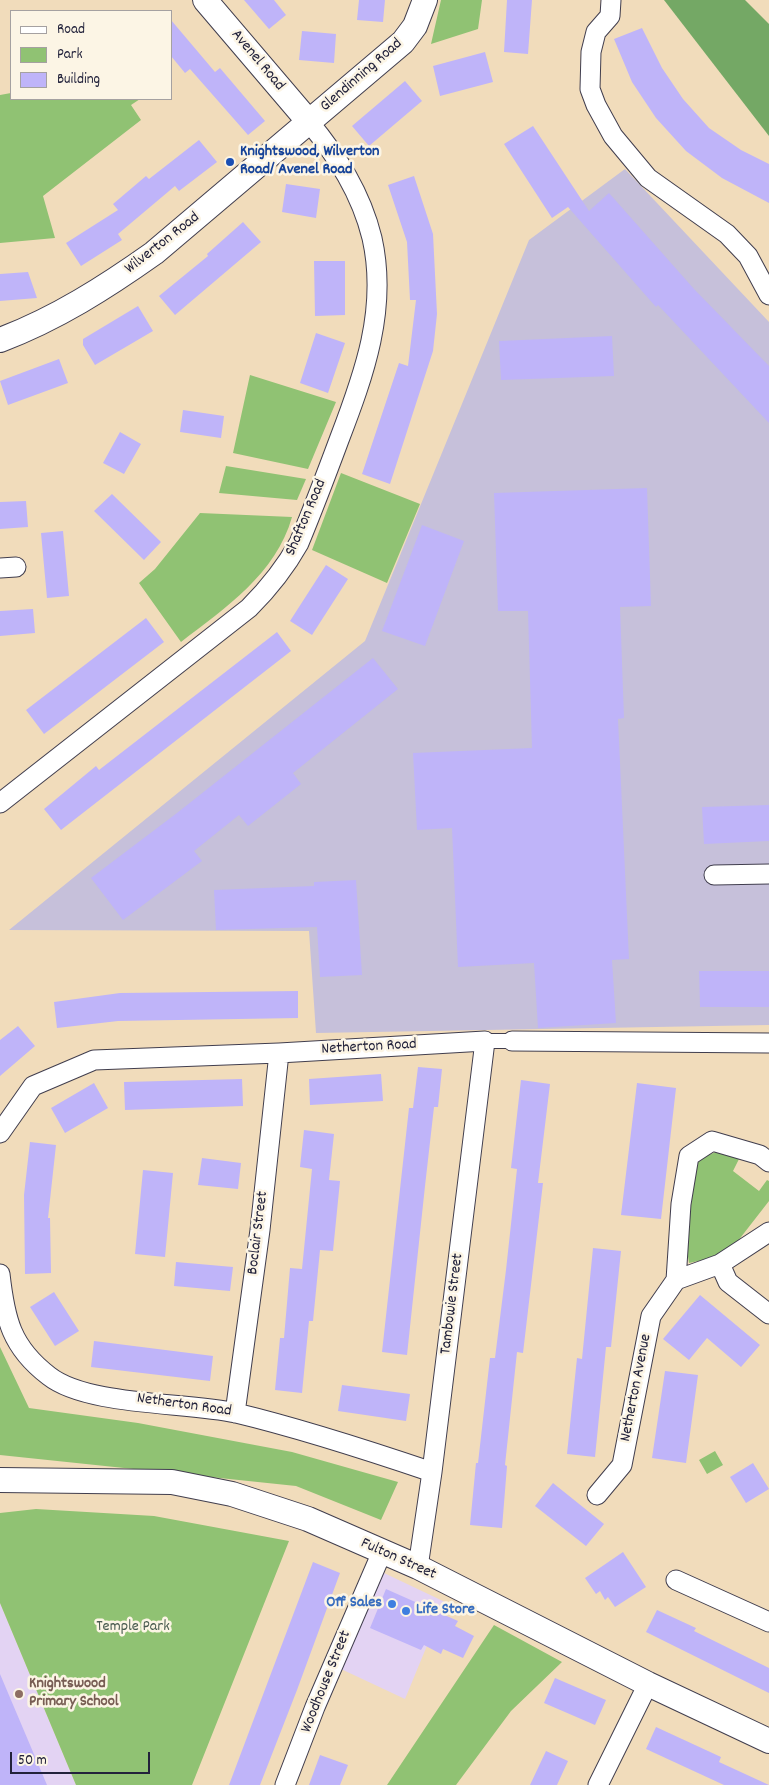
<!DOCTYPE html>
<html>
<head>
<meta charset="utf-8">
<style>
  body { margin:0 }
  #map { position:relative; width:769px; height:1785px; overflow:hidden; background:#f1dcbb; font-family:Dekko,sans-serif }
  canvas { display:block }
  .legend { position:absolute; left:10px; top:10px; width:162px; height:90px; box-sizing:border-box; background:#fcf5e5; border:1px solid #a5a1a1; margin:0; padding:6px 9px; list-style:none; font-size:15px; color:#22223b }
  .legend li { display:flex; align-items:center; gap:10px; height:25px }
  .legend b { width:25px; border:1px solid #a5a1a1 }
  .scale { position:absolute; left:10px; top:1752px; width:140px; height:22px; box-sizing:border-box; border:2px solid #22223b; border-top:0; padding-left:6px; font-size:15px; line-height:18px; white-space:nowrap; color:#22223b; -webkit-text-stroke:4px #fcf5e5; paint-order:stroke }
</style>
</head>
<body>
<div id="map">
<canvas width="769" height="1785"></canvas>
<ul class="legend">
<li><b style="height:6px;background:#fff"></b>Road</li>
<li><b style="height:14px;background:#90c273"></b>Park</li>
<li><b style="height:14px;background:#bfb4f9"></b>Building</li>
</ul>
<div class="scale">50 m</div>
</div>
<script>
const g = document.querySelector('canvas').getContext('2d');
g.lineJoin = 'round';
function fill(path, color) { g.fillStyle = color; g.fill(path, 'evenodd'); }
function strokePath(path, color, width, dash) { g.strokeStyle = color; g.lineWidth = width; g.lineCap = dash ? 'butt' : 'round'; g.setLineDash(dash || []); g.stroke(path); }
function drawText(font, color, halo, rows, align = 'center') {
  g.font = font + ' Dekko,sans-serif'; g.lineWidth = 5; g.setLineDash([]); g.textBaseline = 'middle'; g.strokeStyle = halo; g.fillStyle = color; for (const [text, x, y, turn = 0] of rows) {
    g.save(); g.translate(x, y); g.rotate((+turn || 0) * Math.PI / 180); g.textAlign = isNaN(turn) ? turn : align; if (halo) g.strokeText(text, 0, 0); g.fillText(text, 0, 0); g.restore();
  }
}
const built = new Path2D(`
  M 384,1573 L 445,1602 L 405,1699 L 341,1669 Z
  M 0,1603 L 76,1785 L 0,1785 Z`);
const industrial = new Path2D(`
  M 625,169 L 769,322 L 769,1025 L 316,1033 L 309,931 L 9,930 L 365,641 L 529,240 Z`);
const green = new Path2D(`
  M 441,0 L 482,0 L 478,29 L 431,44 Z
  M 11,93 L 11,99 L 140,99 L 131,105 L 141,120 L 43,196 L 55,238 L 0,243 L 0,95 Z
  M 250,375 L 336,402 L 308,469 L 233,453 Z
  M 226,466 L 306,479 L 297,500 L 219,493 Z
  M 341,473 L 420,504 L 387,583 L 312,550 Z
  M 200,513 L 292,517 C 276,574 225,608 181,642 L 139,583 L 155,569 Z
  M 718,1151 L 739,1159 L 733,1171 L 759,1191 L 767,1180 L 769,1181 L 769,1201 L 727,1255 L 689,1263 L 686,1244 L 697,1160 Z
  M 0,1347 L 29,1408 L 138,1423 L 292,1452 L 398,1482 L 381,1520 L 296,1486 L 0,1455 Z
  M 715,1451 L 723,1465 L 707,1474 L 699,1460 Z
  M 36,1509 L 154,1516 L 289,1541 L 192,1785 L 76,1785 L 0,1603 L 0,1513 Z
  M 494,1625 L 562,1662 L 511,1711 L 456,1785 L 387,1785 Z`);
const forest = new Path2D(`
  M 664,0 L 745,0 L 769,24 L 769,136 Z`);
const building = new Path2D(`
  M 244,0 L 274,0 L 286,15 L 269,29 Z
  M 359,0 L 385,0 L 383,22 L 357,20 Z
  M 507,0 L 532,0 L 528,54 L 504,52 Z
  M 171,20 L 215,72 L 220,68 L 265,121 L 248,135 L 190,69 L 185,73 L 171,56 Z
  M 642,28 L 662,68 L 683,99 L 709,128 L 741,150 L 769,164 L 769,203 L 722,178 L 686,151 L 656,118 L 632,82 L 614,39 Z
  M 302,31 L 336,34 L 334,63 L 299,60 Z
  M 485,52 L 493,82 L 440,96 L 433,66 Z
  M 405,81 L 422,101 L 369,146 L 352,126 Z
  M 533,126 L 589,211 L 609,193 L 694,289 L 769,366 L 769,423 L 658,305 L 656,307 L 568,207 L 552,218 L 504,144 Z
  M 199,140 L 217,162 L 179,191 L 175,186 L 118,234 L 122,240 L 81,266 L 66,243 L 118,210 L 113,204 L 146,176 L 149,179 Z
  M 414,176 L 433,234 L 437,314 L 433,351 L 390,484 L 362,474 L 399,363 L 408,366 L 416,300 L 410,300 L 407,242 L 388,185 Z
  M 286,184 L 320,189 L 316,218 L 282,212 Z
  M 243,222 L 261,242 L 175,315 L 159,296 L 208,256 L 207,254 Z
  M 314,261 L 345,261 L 345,315 L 315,316 Z
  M 28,272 L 37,298 L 0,301 L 0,274 Z
  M 138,306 L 153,331 L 95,365 L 83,345 L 83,339 Z
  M 316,333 L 345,343 L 328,393 L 300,383 Z
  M 612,336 L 614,376 L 501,380 L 499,341 Z
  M 59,359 L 68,383 L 8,405 L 0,381 Z
  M 183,410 L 224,416 L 221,438 L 180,432 Z
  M 120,432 L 141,444 L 124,474 L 103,463 Z
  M 647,488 L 651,606 L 620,607 L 624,718 L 618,719 L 629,959 L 612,960 L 616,1023 L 538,1028 L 534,963 L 458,967 L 452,828 L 417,830 L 413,753 L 532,748 L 528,611 L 498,611 L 494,493 Z
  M 112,494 L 161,542 L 144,560 L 94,511 Z
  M 26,501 L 28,527 L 0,529 L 0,502 Z
  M 422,525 L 464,541 L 425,646 L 382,631 Z
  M 63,531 L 69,596 L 47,598 L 41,533 Z
  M 326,565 L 348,579 L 312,635 L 290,621 Z
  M 33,609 L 35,633 L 0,636 L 0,611 Z
  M 146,618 L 164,642 L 44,734 L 26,710 Z
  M 277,632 L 291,651 L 61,830 L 44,809 L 96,766 L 99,770 Z
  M 373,658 L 398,689 L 293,773 L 301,784 L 248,826 L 239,815 L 194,851 L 202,861 L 123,920 L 91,878 L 177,813 Z
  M 769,805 L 769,841 L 704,844 L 702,807 Z
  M 356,880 L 362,975 L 320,977 L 317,927 L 216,930 L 214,890 L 314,886 L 314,882 Z
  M 699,971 L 769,971 L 769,1007 L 700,1007 Z
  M 298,991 L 298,1018 L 118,1021 L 57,1028 L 54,1002 L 120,993 Z
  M 18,1026 L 35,1046 L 0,1076 L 0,1040 Z
  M 418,1067 L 442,1069 L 438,1107 L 434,1107 L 425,1186 L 407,1355 L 382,1352 L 409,1108 L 413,1108 Z
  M 381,1074 L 383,1101 L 310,1105 L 309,1079 Z
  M 242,1079 L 243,1106 L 125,1110 L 124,1082 Z
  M 521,1080 L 550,1084 L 538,1183 L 543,1183 L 523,1353 L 517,1352 L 505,1465 L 507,1466 L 502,1528 L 470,1525 L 476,1463 L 478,1463 L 490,1358 L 495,1358 L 506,1270 L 517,1169 L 511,1168 Z
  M 94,1083 L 108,1108 L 65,1133 L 51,1108 Z
  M 637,1083 L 676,1088 L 661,1219 L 621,1215 Z
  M 304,1130 L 334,1134 L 329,1180 L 340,1181 L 333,1251 L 320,1250 L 313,1321 L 309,1321 L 302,1393 L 275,1390 L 280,1338 L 284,1338 L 290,1268 L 302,1269 L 312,1169 L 300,1167 Z
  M 30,1142 L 56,1145 L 48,1218 L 50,1218 L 51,1273 L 25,1274 L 24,1195 Z
  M 202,1158 L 241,1163 L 238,1189 L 198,1185 Z
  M 143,1170 L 173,1173 L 165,1257 L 135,1254 Z
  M 593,1248 L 621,1251 L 611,1347 L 606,1347 L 595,1457 L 567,1454 L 577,1358 L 582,1359 Z
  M 176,1262 L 233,1267 L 230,1291 L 174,1286 Z
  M 54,1292 L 79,1331 L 55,1346 L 30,1307 Z
  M 700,1295 L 760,1345 L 741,1367 L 707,1338 L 689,1360 L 663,1339 Z
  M 94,1341 L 213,1356 L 210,1381 L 91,1367 Z
  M 665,1371 L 698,1375 L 686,1463 L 652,1458 Z
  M 342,1385 L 410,1394 L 406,1421 L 338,1411 Z
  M 753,1463 L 769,1489 L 746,1503 L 730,1477 Z
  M 553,1483 L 604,1524 L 586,1546 L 535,1506 Z
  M 623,1552 L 646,1587 L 615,1607 L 608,1597 L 605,1600 L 600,1591 L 596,1594 L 585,1578 Z
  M 313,1562 L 340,1573 L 297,1690 L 260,1785 L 229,1785 Z
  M 386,1589 L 458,1621 L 455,1626 L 474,1636 L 463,1658 L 443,1649 L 441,1654 L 424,1645 L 421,1650 L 370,1628 Z
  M 657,1610 L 696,1628 L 694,1631 L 769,1668 L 769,1693 L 646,1632 Z
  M 0,1674 L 47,1785 L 0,1785 Z
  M 555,1678 L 606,1700 L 595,1725 L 544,1703 Z
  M 656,1727 L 721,1757 L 719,1762 L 769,1785 L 724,1785 L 646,1749 Z
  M 546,1751 L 568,1761 L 557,1785 L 530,1785 Z
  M 320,1755 L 348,1765 L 340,1785 L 309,1785 Z`);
const pedestrian = new Path2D(`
  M 485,1041 L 512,1041`);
const minor = new Path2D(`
  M 611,0 L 610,16 L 596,32 L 591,52 L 590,89 L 596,105 L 613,136 L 648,178 L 727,234 L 748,256 L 769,295
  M 0,568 L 16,567
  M 0,803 L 249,608 C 269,588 285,568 299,543 C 313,509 326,475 339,440 C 364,375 388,309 372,238 C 361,193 337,156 309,122
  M 714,875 L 769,874
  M 512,1041 L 769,1043
  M 0,1133 L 33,1086 L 94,1060 L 279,1053 L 485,1041 L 432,1472 L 418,1567
  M 720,1264 L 728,1282 L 769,1314
  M 0,1274 C 5,1319 11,1347 49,1376 C 87,1406 186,1402 236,1413 C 303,1429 367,1450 432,1472
  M 676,1280 L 681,1204 L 689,1156 L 712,1141 L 760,1155 L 769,1162
  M 235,1413 L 260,1230 L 279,1053
  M 597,1495 L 622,1465 L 651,1316 L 676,1280 L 720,1264 L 769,1232
  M 676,1580 L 769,1622
  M 285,1785 L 315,1707 L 382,1552
  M 598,1785 L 648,1684`);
const tertiary = new Path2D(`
  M 205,0 L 309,122
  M 0,340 C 56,319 106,287 154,253 L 403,42 L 415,26 L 425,0
  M 0,1480 L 172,1482 L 232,1494 L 308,1519 L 418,1567 L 648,1684 L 769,1741`);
const markers = [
  [230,162,5,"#1a4fb4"],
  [392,1604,5,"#3f7fe0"],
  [406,1611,5,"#3f7fe0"],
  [19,1694,5,"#8d6e63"]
];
const streetNames = [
  ["Avenel Road",257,61,50],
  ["Glendinning Road",362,76,-41],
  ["Wilverton Road",163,244,-38],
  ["Shafton Road",307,518,-67],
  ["Netherton Road",369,1048,-3],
  ["Boclair Street",259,1233,-83],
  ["Tambowie Street",453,1304,-83],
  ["Netherton Avenue",637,1388,-79],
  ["Netherton Road",184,1406,8],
  ["Fulton Street",398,1560,24],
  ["Woodhouse Street",327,1682,-68]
];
const transitNames = [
  ["Knightswood, Wilverton",240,153],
  ["Road/ Avenel Road",240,171]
];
const shopNames = [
  ["Off Sales",382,1604],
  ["Life Store",416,1611,"left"]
];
const parkNames = [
  ["Temple Park",133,1628]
];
const educationNames = [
  ["Knightswood",29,1685],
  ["Primary School",29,1703]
];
fill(built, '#e3d3f3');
fill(industrial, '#c6c0da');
fill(green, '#90c273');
fill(forest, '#74a865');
fill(building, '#bfb4f9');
strokePath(pedestrian, '#413e4e', 16);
strokePath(minor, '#413e4e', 21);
strokePath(tertiary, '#413e4e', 26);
strokePath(pedestrian, '#fff', 14);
strokePath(minor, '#fff', 19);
strokePath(tertiary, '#fff', 24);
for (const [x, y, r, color] of markers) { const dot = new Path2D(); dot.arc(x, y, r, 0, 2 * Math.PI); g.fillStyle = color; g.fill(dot); strokePath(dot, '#fcf5e5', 2); }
drawText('16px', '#22223b', '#fcf5e5', streetNames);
drawText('bold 16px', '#164399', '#fcf5e5', transitNames, 'left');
drawText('bold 16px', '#366cbe', '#fcf5e5', shopNames, 'right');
drawText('16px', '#485a4f', '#fcf5e5', parkNames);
drawText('bold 16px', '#785e54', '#fcf5e5', educationNames, 'left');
</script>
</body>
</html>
